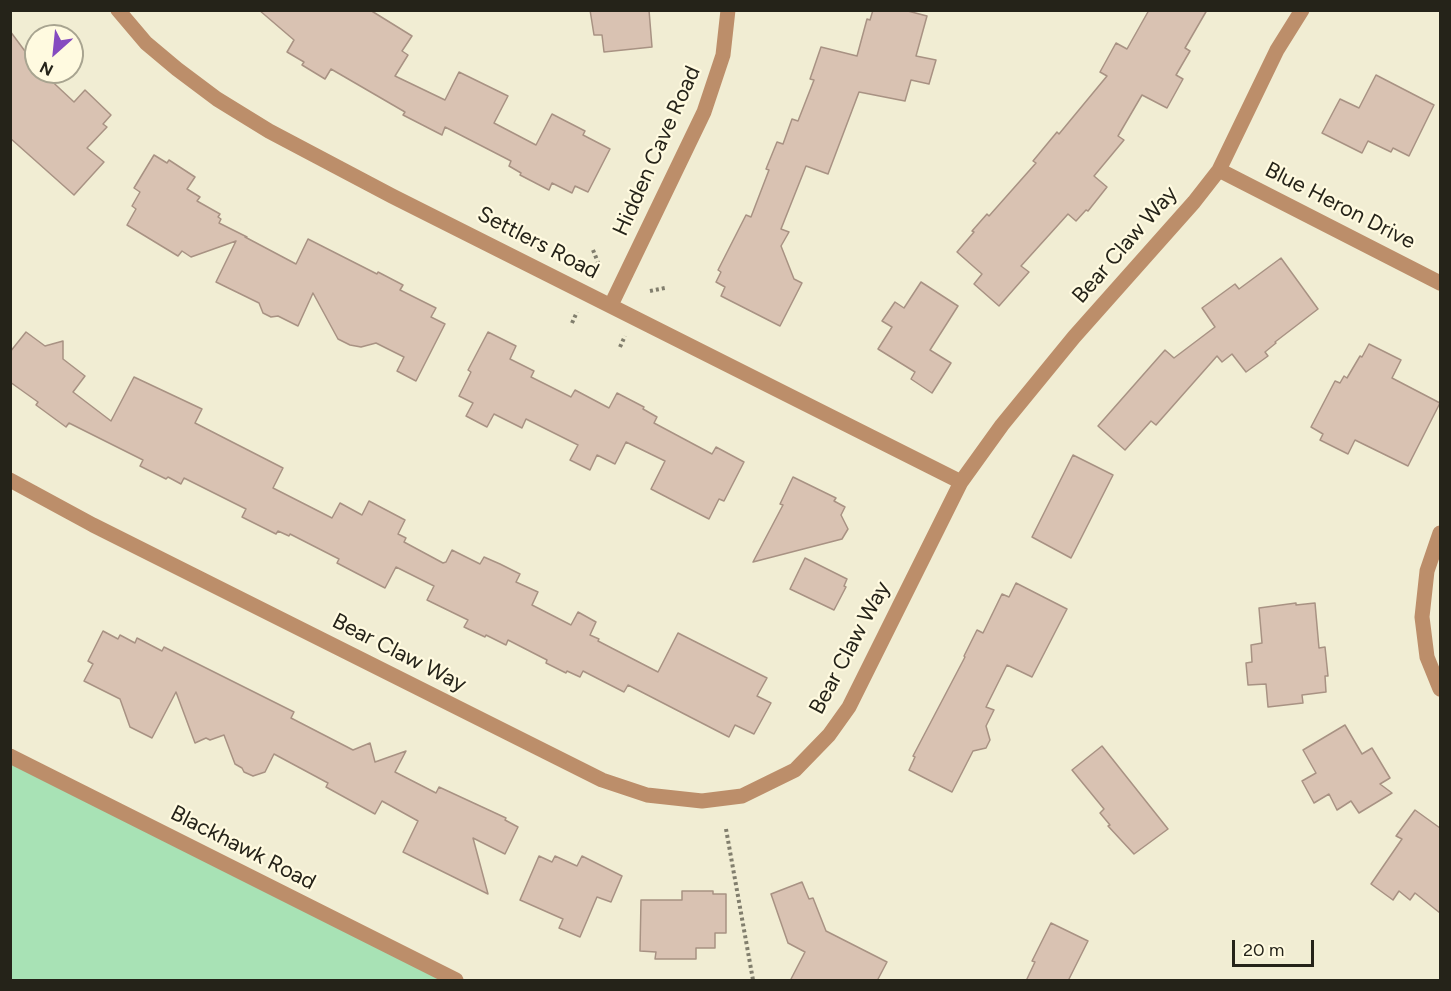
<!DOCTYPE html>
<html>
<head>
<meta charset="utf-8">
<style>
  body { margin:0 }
  #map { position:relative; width:1451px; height:991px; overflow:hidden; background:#f1edd3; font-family:Figtree,sans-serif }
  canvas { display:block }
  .frame { position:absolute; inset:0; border:12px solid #252319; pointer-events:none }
  .north { position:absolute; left:24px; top:24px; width:60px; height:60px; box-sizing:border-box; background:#fffae0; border:2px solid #a8a490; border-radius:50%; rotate:207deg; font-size:16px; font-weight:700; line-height:24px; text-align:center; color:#252319 }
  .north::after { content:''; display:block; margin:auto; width:21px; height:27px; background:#854ac0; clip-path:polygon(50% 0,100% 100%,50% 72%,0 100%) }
  .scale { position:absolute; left:1232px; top:940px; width:82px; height:27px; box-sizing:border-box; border:3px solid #252319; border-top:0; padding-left:8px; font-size:18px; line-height:21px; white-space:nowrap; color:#252319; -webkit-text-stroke:4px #fffae0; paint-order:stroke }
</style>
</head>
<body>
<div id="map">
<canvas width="1451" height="991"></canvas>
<div class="frame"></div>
<div class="north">N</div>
<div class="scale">20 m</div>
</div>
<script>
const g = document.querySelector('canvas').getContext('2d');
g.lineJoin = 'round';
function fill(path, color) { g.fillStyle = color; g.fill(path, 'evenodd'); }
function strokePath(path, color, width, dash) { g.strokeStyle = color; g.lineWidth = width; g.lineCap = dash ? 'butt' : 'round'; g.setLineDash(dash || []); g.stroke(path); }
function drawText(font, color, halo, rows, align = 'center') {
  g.font = font + ' Figtree,sans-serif'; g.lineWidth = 4.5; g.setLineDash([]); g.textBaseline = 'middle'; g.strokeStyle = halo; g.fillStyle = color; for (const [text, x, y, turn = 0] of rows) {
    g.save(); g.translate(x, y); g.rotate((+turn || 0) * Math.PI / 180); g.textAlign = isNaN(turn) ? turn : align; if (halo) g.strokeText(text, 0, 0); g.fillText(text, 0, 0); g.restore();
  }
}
const green = new Path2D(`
  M 11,756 L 456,980 L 11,980 Z`);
const building = new Path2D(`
  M 259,10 L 370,10 L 412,36 L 402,51 L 408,55 L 395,76 L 445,100 L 459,72 L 508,96 L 494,123 L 536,145 L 552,114 L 585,131 L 583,135 L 610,149 L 588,192 L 575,186 L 572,193 L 552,183 L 549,190 L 520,175 L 521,173 L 509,166 L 511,161 L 445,127 L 442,135 L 403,115 L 405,112 L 331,69 L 325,79 L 302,65 L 304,62 L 287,52 L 294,40 Z
  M 590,10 L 649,10 L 652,47 L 604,52 L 602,35 L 594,35 Z
  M 873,10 L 904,10 L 927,16 L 916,56 L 936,60 L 929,84 L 911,80 L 905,101 L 859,92 L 828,174 L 806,166 L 781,229 L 789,232 L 781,246 L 794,279 L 802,283 L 780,326 L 721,296 L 725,287 L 716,282 L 721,272 L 718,270 L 746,215 L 751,217 L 769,170 L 766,169 L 777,142 L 783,144 L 792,119 L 798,121 L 814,80 L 810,79 L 821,47 L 857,56 L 867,19 L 870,20 Z
  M 1149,10 L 1207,10 L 1185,48 L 1190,51 L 1176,75 L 1183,79 L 1167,108 L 1142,95 L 1118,136 L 1124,140 L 1094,176 L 1107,187 L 1088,211 L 1086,210 L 1076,221 L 1068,214 L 1021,266 L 1029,272 L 999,306 L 974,284 L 982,274 L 957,252 L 974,232 L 972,231 L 987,214 L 989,216 L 1036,163 L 1033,161 L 1057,132 L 1059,134 L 1107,76 L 1100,72 L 1116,43 L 1127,49 Z
  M 10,31 L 36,66 L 36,72 L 42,72 L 74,102 L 85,90 L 111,115 L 103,124 L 107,127 L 87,148 L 104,162 L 74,195 L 10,138 Z
  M 1376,75 L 1434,105 L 1409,156 L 1393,148 L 1391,152 L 1368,141 L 1362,153 L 1322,133 L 1340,99 L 1359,108 Z
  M 154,155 L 167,163 L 169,160 L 195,177 L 187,189 L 200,197 L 197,201 L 220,214 L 218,217 L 221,219 L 219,223 L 247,237 L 245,237 L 296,264 L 308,239 L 377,274 L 378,272 L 403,285 L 400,290 L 436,308 L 431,317 L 445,324 L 416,381 L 397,371 L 404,357 L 376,343 L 361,347 L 350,345 L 338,339 L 313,293 L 298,326 L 278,316 L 271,317 L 263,313 L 259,303 L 216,282 L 236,241 L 191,257 L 182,251 L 178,256 L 127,225 L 136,209 L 132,206 L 140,192 L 134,188 Z
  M 1281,258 L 1318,309 L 1275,342 L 1276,343 L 1265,352 L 1268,356 L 1246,372 L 1232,354 L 1222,362 L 1217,356 L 1156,425 L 1151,421 L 1125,450 L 1098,426 L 1165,350 L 1174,358 L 1215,327 L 1202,308 L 1235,284 L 1239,289 Z
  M 921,282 L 958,306 L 930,350 L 951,363 L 932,393 L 911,379 L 915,372 L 878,349 L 892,327 L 882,321 L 895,302 L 904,308 Z
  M 26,332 L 45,346 L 63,341 L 63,359 L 85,376 L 73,392 L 111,421 L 134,377 L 202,409 L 195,423 L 283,468 L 273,488 L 332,518 L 340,503 L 362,515 L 369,501 L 405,520 L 398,534 L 406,538 L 404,542 L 443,563 L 446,562 L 452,550 L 480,564 L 484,557 L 500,564 L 520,574 L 516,582 L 538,592 L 532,605 L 571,625 L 578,612 L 596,622 L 590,635 L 599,639 L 598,641 L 658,672 L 678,633 L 767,678 L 757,696 L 771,703 L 754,734 L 735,725 L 729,737 L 628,685 L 624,692 L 583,671 L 580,677 L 567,671 L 566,673 L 546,663 L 547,660 L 508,640 L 506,645 L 486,635 L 485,637 L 464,627 L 468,620 L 427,600 L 434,586 L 396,567 L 385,588 L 337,563 L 339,559 L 290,534 L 289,536 L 278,531 L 276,534 L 242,517 L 246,509 L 184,478 L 181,484 L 168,477 L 166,479 L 140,466 L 143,460 L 69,423 L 66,427 L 36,405 L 38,402 L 10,382 L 10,352 Z
  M 488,332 L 516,346 L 510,359 L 534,371 L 531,377 L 571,397 L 575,390 L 609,408 L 617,393 L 644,407 L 643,409 L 657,417 L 654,423 L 712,454 L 716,447 L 744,462 L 724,501 L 719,499 L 709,519 L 651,489 L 665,461 L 626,442 L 615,464 L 597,455 L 590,470 L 570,460 L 578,445 L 526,419 L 522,428 L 494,414 L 487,427 L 466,416 L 473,403 L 459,396 L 471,372 L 468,370 Z
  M 1369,344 L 1401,360 L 1392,378 L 1440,403 L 1408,466 L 1355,440 L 1348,454 L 1320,440 L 1323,434 L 1311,427 L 1335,381 L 1340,383 L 1344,376 L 1347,378 L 1360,356 L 1362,357 Z
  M 1073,455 L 1113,475 L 1071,558 L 1032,537 Z
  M 793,477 L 836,498 L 834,501 L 845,507 L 841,515 L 848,529 L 842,539 L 753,562 L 783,505 L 780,504 Z
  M 805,558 L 847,579 L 844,586 L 846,587 L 834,610 L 790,589 Z
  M 1016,583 L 1067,609 L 1032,677 L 1007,665 L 986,707 L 994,710 L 986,726 L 990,740 L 986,748 L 973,751 L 952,792 L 909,770 L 915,757 L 913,756 L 965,657 L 964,656 L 977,630 L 983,633 L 1002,594 L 1009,597 Z
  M 1296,603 L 1296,605 L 1315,603 L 1319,648 L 1325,647 L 1328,676 L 1325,676 L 1326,692 L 1302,695 L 1303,703 L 1268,707 L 1266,684 L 1248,685 L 1246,663 L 1252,662 L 1251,645 L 1262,643 L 1259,608 Z
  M 103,631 L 118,639 L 120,635 L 135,643 L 137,638 L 162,651 L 164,647 L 294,712 L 291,718 L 353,750 L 370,743 L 375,762 L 406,751 L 395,772 L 436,793 L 439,787 L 506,818 L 505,820 L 518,827 L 505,854 L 473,838 L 488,894 L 403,852 L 418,821 L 382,801 L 375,814 L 326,787 L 328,783 L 274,754 L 265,772 L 253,776 L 244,772 L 242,768 L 235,764 L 224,735 L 210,740 L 206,738 L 195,743 L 176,692 L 152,738 L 130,727 L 120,699 L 84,681 L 93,664 L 88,661 Z
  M 1345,725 L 1362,754 L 1372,748 L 1390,778 L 1380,784 L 1392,793 L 1359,813 L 1351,801 L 1337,810 L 1329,794 L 1314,803 L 1302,781 L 1316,773 L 1303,750 Z
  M 1102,746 L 1168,829 L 1134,854 L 1108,826 L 1110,825 L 1100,813 L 1104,809 L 1072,770 Z
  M 1415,810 L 1440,828 L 1440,913 L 1415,893 L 1410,900 L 1399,891 L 1393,900 L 1371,884 L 1402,839 L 1396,836 Z
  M 539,856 L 552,862 L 555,856 L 577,866 L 582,856 L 622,876 L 611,902 L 597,897 L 580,937 L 559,928 L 563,919 L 520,900 Z
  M 802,882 L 809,899 L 813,898 L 826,931 L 887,962 L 877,981 L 790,981 L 805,952 L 788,943 L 771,894 Z
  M 682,891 L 713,891 L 713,894 L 726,894 L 726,933 L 715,933 L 715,948 L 696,948 L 696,959 L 655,959 L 656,952 L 640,951 L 641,900 L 682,900 Z
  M 1051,923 L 1088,941 L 1068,981 L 1026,981 L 1035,962 L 1032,961 Z`);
const path = new Path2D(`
  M 593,250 L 599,265
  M 650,291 L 665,288
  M 572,323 L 577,312
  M 620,347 L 625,336
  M 726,829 L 753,980`);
const minor = new Path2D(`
  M 118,10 L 146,43 L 177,69 L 217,99 L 269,131 L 392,196 L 961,482
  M 1219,170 L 1440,283
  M 611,305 L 704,112 L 723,55 L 728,10
  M 10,480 L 93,525 L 602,780 L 647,795 L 702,801 L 742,796 L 795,770 L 829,735 L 849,707 L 961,482 L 1002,425 L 1074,337 L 1194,202 L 1219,170 L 1277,50 L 1302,10
  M 1440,533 L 1427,571 L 1422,617 L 1427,657 L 1440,689
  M 10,756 L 456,980`);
const streetNames = [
  ["Hidden Cave Road",657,151,-66],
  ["Blue Heron Drive",1340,206,27],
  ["Settlers Road",538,243,27],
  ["Bear Claw Way",1125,245,-49],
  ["Bear Claw Way",850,648,-62],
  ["Bear Claw Way",399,653,27],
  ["Blackhawk Road",243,848,27]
];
fill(green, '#a8e2b5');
fill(building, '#d9c2b2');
strokePath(building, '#a89283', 1.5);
strokePath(path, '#817e6d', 4, [3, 3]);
strokePath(minor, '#bc8e6a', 15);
drawText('22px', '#252319', '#fffae0', streetNames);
</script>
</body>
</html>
